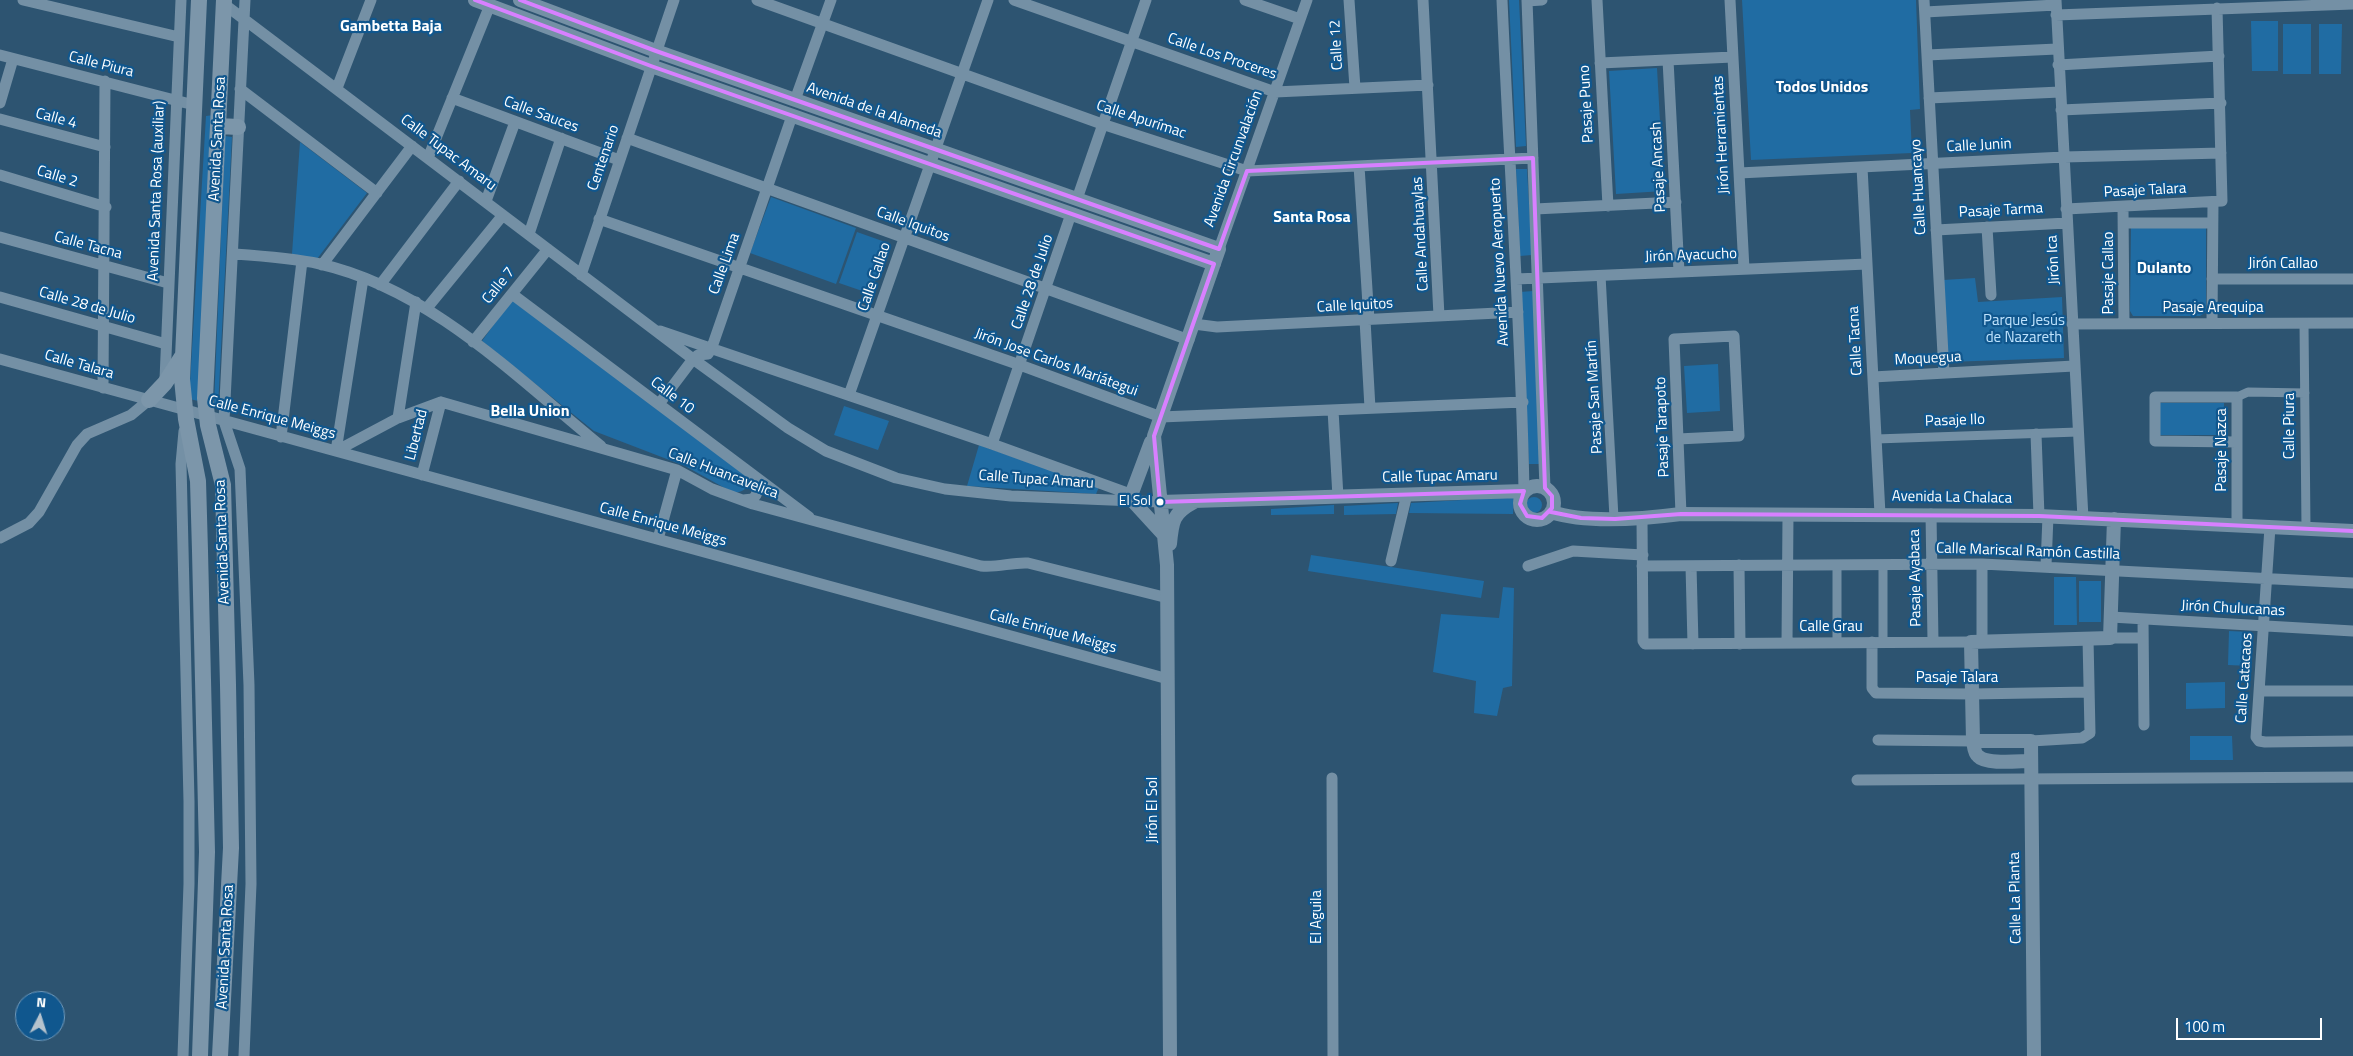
<!DOCTYPE html>
<html>
<head>
<meta charset="utf-8">
<style>
  body { margin:0 }
  #map { position:relative; width:2353px; height:1056px; overflow:hidden; background:#2d5471; font-family:"Titillium Web",sans-serif }
  canvas { display:block }
  .north { position:absolute; left:15px; top:991px; width:50px; height:50px; box-sizing:border-box; background:#10578e; border:1px solid #709abb; border-radius:50%; rotate:5deg; font-size:14px; font-weight:700; line-height:20px; text-align:center; color:#fff }
  .north::after { content:''; display:block; margin:auto; width:18px; height:22px; background:#b6c3cd; clip-path:polygon(50% 0,100% 100%,50% 72%,0 100%) }
  .scale { position:absolute; left:2176px; top:1018px; width:146px; height:22px; box-sizing:border-box; border:2px solid #fff; border-top:0; padding-left:6px; font-size:15px; line-height:18px; white-space:nowrap; color:#fff; -webkit-text-stroke:4px #10578e; paint-order:stroke }
</style>
</head>
<body>
<div id="map">
<canvas width="2353" height="1056"></canvas>
<div class="north">N</div>
<div class="scale">100 m</div>
</div>
<script>
const g = document.querySelector('canvas').getContext('2d');
g.lineJoin = 'round';
function fill(path, color) { g.fillStyle = color; g.fill(path, 'evenodd'); }
function strokePath(path, color, width, dash) { g.strokeStyle = color; g.lineWidth = width; g.lineCap = dash ? 'butt' : 'round'; g.setLineDash(dash || []); g.stroke(path); }
function drawText(font, color, halo, rows, align = 'center') {
  g.font = font + ' "Titillium Web",sans-serif'; g.lineWidth = 4.5; g.setLineDash([]); g.textBaseline = 'middle'; g.strokeStyle = halo; g.fillStyle = color; for (const [text, x, y, turn = 0] of rows) {
    g.save(); g.translate(x, y); g.rotate((+turn || 0) * Math.PI / 180); g.textAlign = isNaN(turn) ? turn : align; if (halo) g.strokeText(text, 0, 0); g.fillText(text, 0, 0); g.restore();
  }
}
const green = new Path2D(`
  M 1509,0 L 1519,0 L 1526,146 L 1516,147 Z
  M 1742,0 L 1916,0 L 1920,109 L 1910,110 L 1912,153 L 1751,160 Z
  M 2251,21 L 2278,21 L 2278,71 L 2252,71 Z
  M 2283,24 L 2311,24 L 2311,74 L 2283,74 Z
  M 2319,24 L 2342,24 L 2341,74 L 2319,74 Z
  M 1657,68 L 1664,191 L 1616,194 L 1609,71 Z
  M 214,115 L 199,401 L 189,399 L 206,116 Z
  M 225,136 L 232,137 L 218,407 L 214,405 Z
  M 300,142 L 367,193 L 317,259 L 292,254 Z
  M 1516,169 L 1527,169 L 1532,255 L 1520,256 Z
  M 771,197 L 856,228 L 836,284 L 750,253 Z
  M 2206,225 L 2206,312 L 2200,316 L 2133,316 L 2130,311 L 2131,227 Z
  M 857,232 L 888,243 L 871,294 L 839,283 Z
  M 1975,278 L 1978,302 L 2062,297 L 2064,358 L 1947,362 L 1943,280 Z
  M 1533,291 L 1542,464 L 1529,464 L 1520,292 Z
  M 512,299 L 746,475 C 750,487 744,494 732,492 L 685,466 L 594,431 L 482,341 Z
  M 1718,364 L 1720,411 L 1687,413 L 1684,366 Z
  M 2157,403 L 2224,403 L 2224,435 L 2157,435 Z
  M 844,406 L 889,421 L 878,450 L 834,435 Z
  M 979,445 L 1099,487 L 1096,494 L 967,486 Z
  M1526 505a8 8 0 1 1 16 0a8 8 0 1 1-16 0Z
  M 1514,497 L 1513,514 L 1409,513 L 1411,503 Z
  M 1398,503 L 1396,514 L 1344,515 L 1344,506 Z
  M 1334,505 L 1334,514 L 1271,515 L 1271,509 Z
  M 1311,555 L 1484,581 L 1481,598 L 1308,571 Z
  M 2054,577 L 2076,577 L 2077,625 L 2054,625 Z
  M 2079,581 L 2101,581 L 2101,622 L 2079,622 Z
  M 1503,587 L 1514,588 L 1512,686 L 1503,688 L 1497,716 L 1474,713 L 1476,681 L 1433,672 L 1441,614 L 1499,618 Z
  M 2229,631 L 2251,632 L 2250,666 L 2228,665 Z
  M 2225,682 L 2225,708 L 2186,709 L 2186,683 Z
  M 2190,736 L 2232,736 L 2233,760 L 2190,760 Z`);
const pedestrian = new Path2D(`
  M 1601,275 L 1614,518
  M 2304,323 L 2306,528
  M 2237,397 L 2248,392 L 2305,393
  M 1876,439 L 2078,432
  M 1883,642 L 1883,565
  M 1837,643 L 1837,565`);
const minor = new Path2D(`
  M 23,0 L 179,37
  M 757,0 L 1102,124 L 1247,171 L 1533,158
  M 1014,0 L 1275,92 L 1428,85
  M 1245,0 L 1300,19
  M 1349,0 L 1355,88
  M 1423,0 L 1439,316
  M 1502,0 C 1509,164 1521,327 1524,491
  M 1527,0 L 1545,488
  M 1597,0 L 1608,206
  M 1730,0 L 1744,269
  M 1924,0 L 1944,373
  M 2056,0 L 2083,518
  M 1527,1 L 1542,0
  M 224,4 L 693,359 L 788,428 L 826,451 L 896,478 L 945,489 L 1011,496 L 1160,502
  M 1925,12 L 2056,5
  M 2056,15 L 2353,4
  M 0,55 L 194,105
  M 1927,55 L 2057,49
  M 1668,60 L 1679,272
  M 1600,63 L 1733,57
  M 2058,65 L 2219,56
  M 337,88 L 371,0
  M 240,89 L 377,193
  M 452,98 L 619,160
  M 1929,98 L 2060,92
  M 795,100 L 831,0
  M 0,103 L 13,59
  M 2061,110 L 2221,103
  M 0,119 L 105,147
  M 627,138 L 1189,340
  M 428,158 L 490,5
  M 1359,166 L 1369,320
  M 1862,167 L 1880,514
  M 1739,173 L 2064,157 L 2221,153
  M 0,175 L 106,207
  M 1077,199 L 1146,0
  M 486,201 L 515,122
  M 2123,208 L 2124,323
  M 1535,209 L 1676,202
  M 2066,209 L 2222,201 L 2217,8
  M 599,219 L 1020,365 L 1161,417 L 1523,402
  M 2124,223 L 2212,223
  M 1987,227 L 1991,295
  M 1936,230 L 2067,223
  M 529,234 L 561,138
  M 0,237 L 168,283
  M 1219,249 L 1307,0
  M 233,254 C 262,256 292,258 320,264 C 430,289 516,377 601,446
  M 322,265 L 412,146
  M 581,275 L 674,0
  M 1516,279 L 1867,264
  M 2212,279 L 2353,279
  M 380,285 L 459,181
  M 512,294 L 809,517
  M 0,297 L 166,344
  M 427,308 L 503,215
  M 1365,320 L 1370,408
  M 2212,323 L 2213,203
  M 1194,324 L 1217,327 L 1518,312
  M 2072,324 L 2353,323
  M 660,331 L 992,444 L 1130,494
  M 473,342 L 548,249
  M 0,359 L 1168,679
  M 1873,377 L 2074,366
  M 165,380 L 181,0
  M 103,388 L 105,81
  M 849,395 L 988,0
  M 659,404 L 693,359 L 698,355 L 708,354 L 712,347 L 792,116
  M 1333,410 L 1338,497
  M 398,418 L 416,302
  M 2036,434 L 2039,516
  M 281,437 L 302,261
  M 1678,439 L 1739,436 L 1734,336 L 1674,339 L 1681,514
  M 992,444 L 1071,214
  M 336,451 L 398,418 L 441,402 L 677,470 L 712,489 L 753,504 L 981,566 C 997,568 1012,562 1028,563 L 1168,598
  M 336,451 L 363,279
  M 422,475 L 441,402
  M 743,500 L 753,499 L 756,495 L 759,486 L 754,476
  M 1931,514 L 1933,642
  M 1642,519 L 1643,641 L 1645,644 L 1971,642
  M 2237,525 L 2237,397 L 2155,397 L 2155,441 L 2237,442
  M 2270,527 L 2256,737 L 2259,741 L 2265,742 L 2353,741
  M 0,538 L 29,523 L 39,512 L 77,445 L 87,434 L 131,415 L 149,400
  M 658,539 L 677,470
  M 1391,561 L 1407,494
  M 1739,565 L 1740,644
  M 1528,566 L 1573,551 L 1643,555
  M 1642,566 L 1982,564 L 2353,583
  M 1691,566 L 1693,644
  M 2046,566 L 2048,516
  M 2111,617 L 2353,631
  M 2143,619 L 2144,725
  M 2110,638 L 2143,638
  M 1982,641 L 1982,564
  M 1872,642 L 1872,688 L 1876,693 L 1972,694 L 2089,692
  M 1787,643 L 1788,515
  M 2259,691 L 2353,691
  M 1878,740 L 1973,741
  M 2031,741 L 2082,738 L 2090,733 L 2088,638
  M 1332,778 L 1333,1056
  M 1857,780 L 2353,777
  M 183,1056 L 189,884 L 189,801 L 181,464 L 184,431
  M 244,1056 L 251,884 L 249,685 L 240,469 L 224,421 L 245,0`);
const tertiary = new Path2D(`
  M 475,0 L 651,66 L 1214,264
  M 520,0 L 656,51 L 1219,249 L 1154,436 L 1167,565 L 1170,1056
  M 1151,442 L 1130,498 L 1163,534
  M1520 503a17 17 0 1 1 34 0a17 17 0 1 1-34 0Z
  M 1160,502 L 1524,491
  M 1551,512 C 1588,524 1642,519 1681,514 L 2039,516 L 2353,531
  M 1170,544 C 1172,521 1173,513 1194,502
  M 1973,741 L 2031,741 L 2034,1056
  M 2031,761 C 2019,761 1986,765 1978,756 C 1974,753 1974,746 1973,741 L 1971,642 L 2110,638 L 2114,519`);
const secondary = new Path2D(`
  M 199,0 L 182,379 L 186,419 L 198,481 L 200,551 L 207,852 L 200,1056
  M 219,126 L 238,127
  M 149,400 L 165,383 L 183,355
  M 220,1056 L 231,848 L 228,685 L 223,485 L 208,425 L 205,398 L 224,0`);
const bus1 = new Path2D(`
  M 475,0 L 651,66 L 1214,264 L 1154,436 L 1160,502 L 1524,491 L 1520,504 L 1527,516 L 1542,518 L 1552,508 L 1552,496 L 1545,488 L 1533,158 L 1247,171 L 1219,249 L 656,51 L 520,0
  M 1551,512 L 1581,518 L 1615,519 L 1681,514 L 2039,516 L 2353,531`);
const markers = [
  [1160,502,4.5,"#fff"]
];
const busNames = [
  ["El Sol",1151,502]
];
const streetNames = [
  ["Calle 12",1337,45,-93],
  ["Calle Los Proceres",1222,57,19],
  ["Calle Piura",101,65,14],
  ["Pasaje Puno",1587,104,-93],
  ["Avenida de la Alameda",874,111,19],
  ["Calle Sauces",541,115,20],
  ["Calle 4",56,119,15],
  ["Calle Apurímac",1141,120,18],
  ["Jirón Herramientas",1722,135,-93],
  ["Avenida Santa Rosa",218,139,-87],
  ["Calle Junin",1979,146,-3],
  ["Calle Tupac Amaru",448,153,37],
  ["Centenario",604,158,-71],
  ["Avenida Circunvalación",1234,159,-70],
  ["Pasaje Ancash",1659,167,-93],
  ["Calle 2",57,177,17],
  ["Calle Huancayo",1919,187,-93],
  ["Avenida Santa Rosa (auxiliar)",157,191,-88],
  ["Pasaje Talara",2145,191,-3],
  ["Pasaje Tarma",2001,211,-3],
  ["Calle Iquitos",913,225,20],
  ["Calle Andahuaylas",1421,234,-93],
  ["Calle Tacna",88,246,15],
  ["Jirón Ayacucho",1691,256,-2],
  ["Jirón Ica",2054,260,-93],
  ["Avenida Nuevo Aeropuerto",1500,262,-93],
  ["Calle Lima",725,264,-70],
  ["Jirón Callao",2283,264],
  ["Pasaje Callao",2109,273,-90],
  ["Calle Callao",875,277,-71],
  ["Calle 28 de Julio",1033,282,-71],
  ["Calle 7",499,286,-51],
  ["Calle 28 de Julio",87,306,16],
  ["Calle Iquitos",1355,306,-3],
  ["Pasaje Arequipa",2213,308],
  ["Calle Tacna",1856,341,-93],
  ["Moquegua",1928,359,-3],
  ["Jirón Jose Carlos Mariátegui",1056,363,20],
  ["Calle Talara",79,365,16],
  ["Calle 10",672,396,37],
  ["Pasaje San Martín",1595,397,-93],
  ["Calle Enrique Meiggs",272,418,15],
  ["Pasaje Ilo",1955,421,-2],
  ["Calle Piura",2290,426,-90],
  ["Pasaje Tarapoto",1663,427,-92],
  ["Libertad",417,435,-76],
  ["Pasaje Nazca",2222,450,-90],
  ["Calle Huancavelica",723,474,21],
  ["Calle Tupac Amaru",1440,477,-1],
  ["Calle Tupac Amaru",1036,480,4],
  ["Avenida La Chalaca",1952,498,1],
  ["Calle Enrique Meiggs",663,525,15],
  ["Avenida Santa Rosa",223,542,-92],
  ["Calle Mariscal Ramón Castilla",2028,552,2],
  ["Pasaje Ayabaca",1916,578,-91],
  ["Jirón Chulucanas",2233,609,3],
  ["Calle Grau",1831,627],
  ["Calle Enrique Meiggs",1053,632,15],
  ["Pasaje Talara",1957,678],
  ["Calle Catacaos",2245,678,-86],
  ["Jirón El Sol",1153,810,-90],
  ["Calle La Planta",2016,898,-91],
  ["El Aguila",1317,917,-90],
  ["Avenida Santa Rosa",226,947,-87]
];
const parkNames = [
  ["Parque Jesús",2024,321],
  ["de Nazareth",2024,338]
];
const neighbourhoodNames = [
  ["Gambetta Baja",391,27],
  ["Todos Unidos",1822,88],
  ["Santa Rosa",1312,218],
  ["Dulanto",2164,269],
  ["Bella Union",530,412]
];
fill(green, '#206ca3');
strokePath(pedestrian, '#7490a5', 9);
strokePath(minor, '#7490a5', 11);
strokePath(tertiary, '#7490a5', 14);
strokePath(secondary, '#7c96aa', 16);
strokePath(bus1, '#d880ff', 4);
for (const [x, y, r, color] of markers) { const dot = new Path2D(); dot.arc(x, y, r, 0, 2 * Math.PI); g.fillStyle = color; g.fill(dot); strokePath(dot, '#10578e', 2); }
drawText('14px', '#fff', '#10578e', busNames, 'right');
drawText('15px', '#fff', '#10578e', streetNames);
drawText('15px', '#bfe3fd', '#10578e', parkNames);
drawText('bold 16px', '#fff', '#10578e', neighbourhoodNames);
</script>
</body>
</html>
